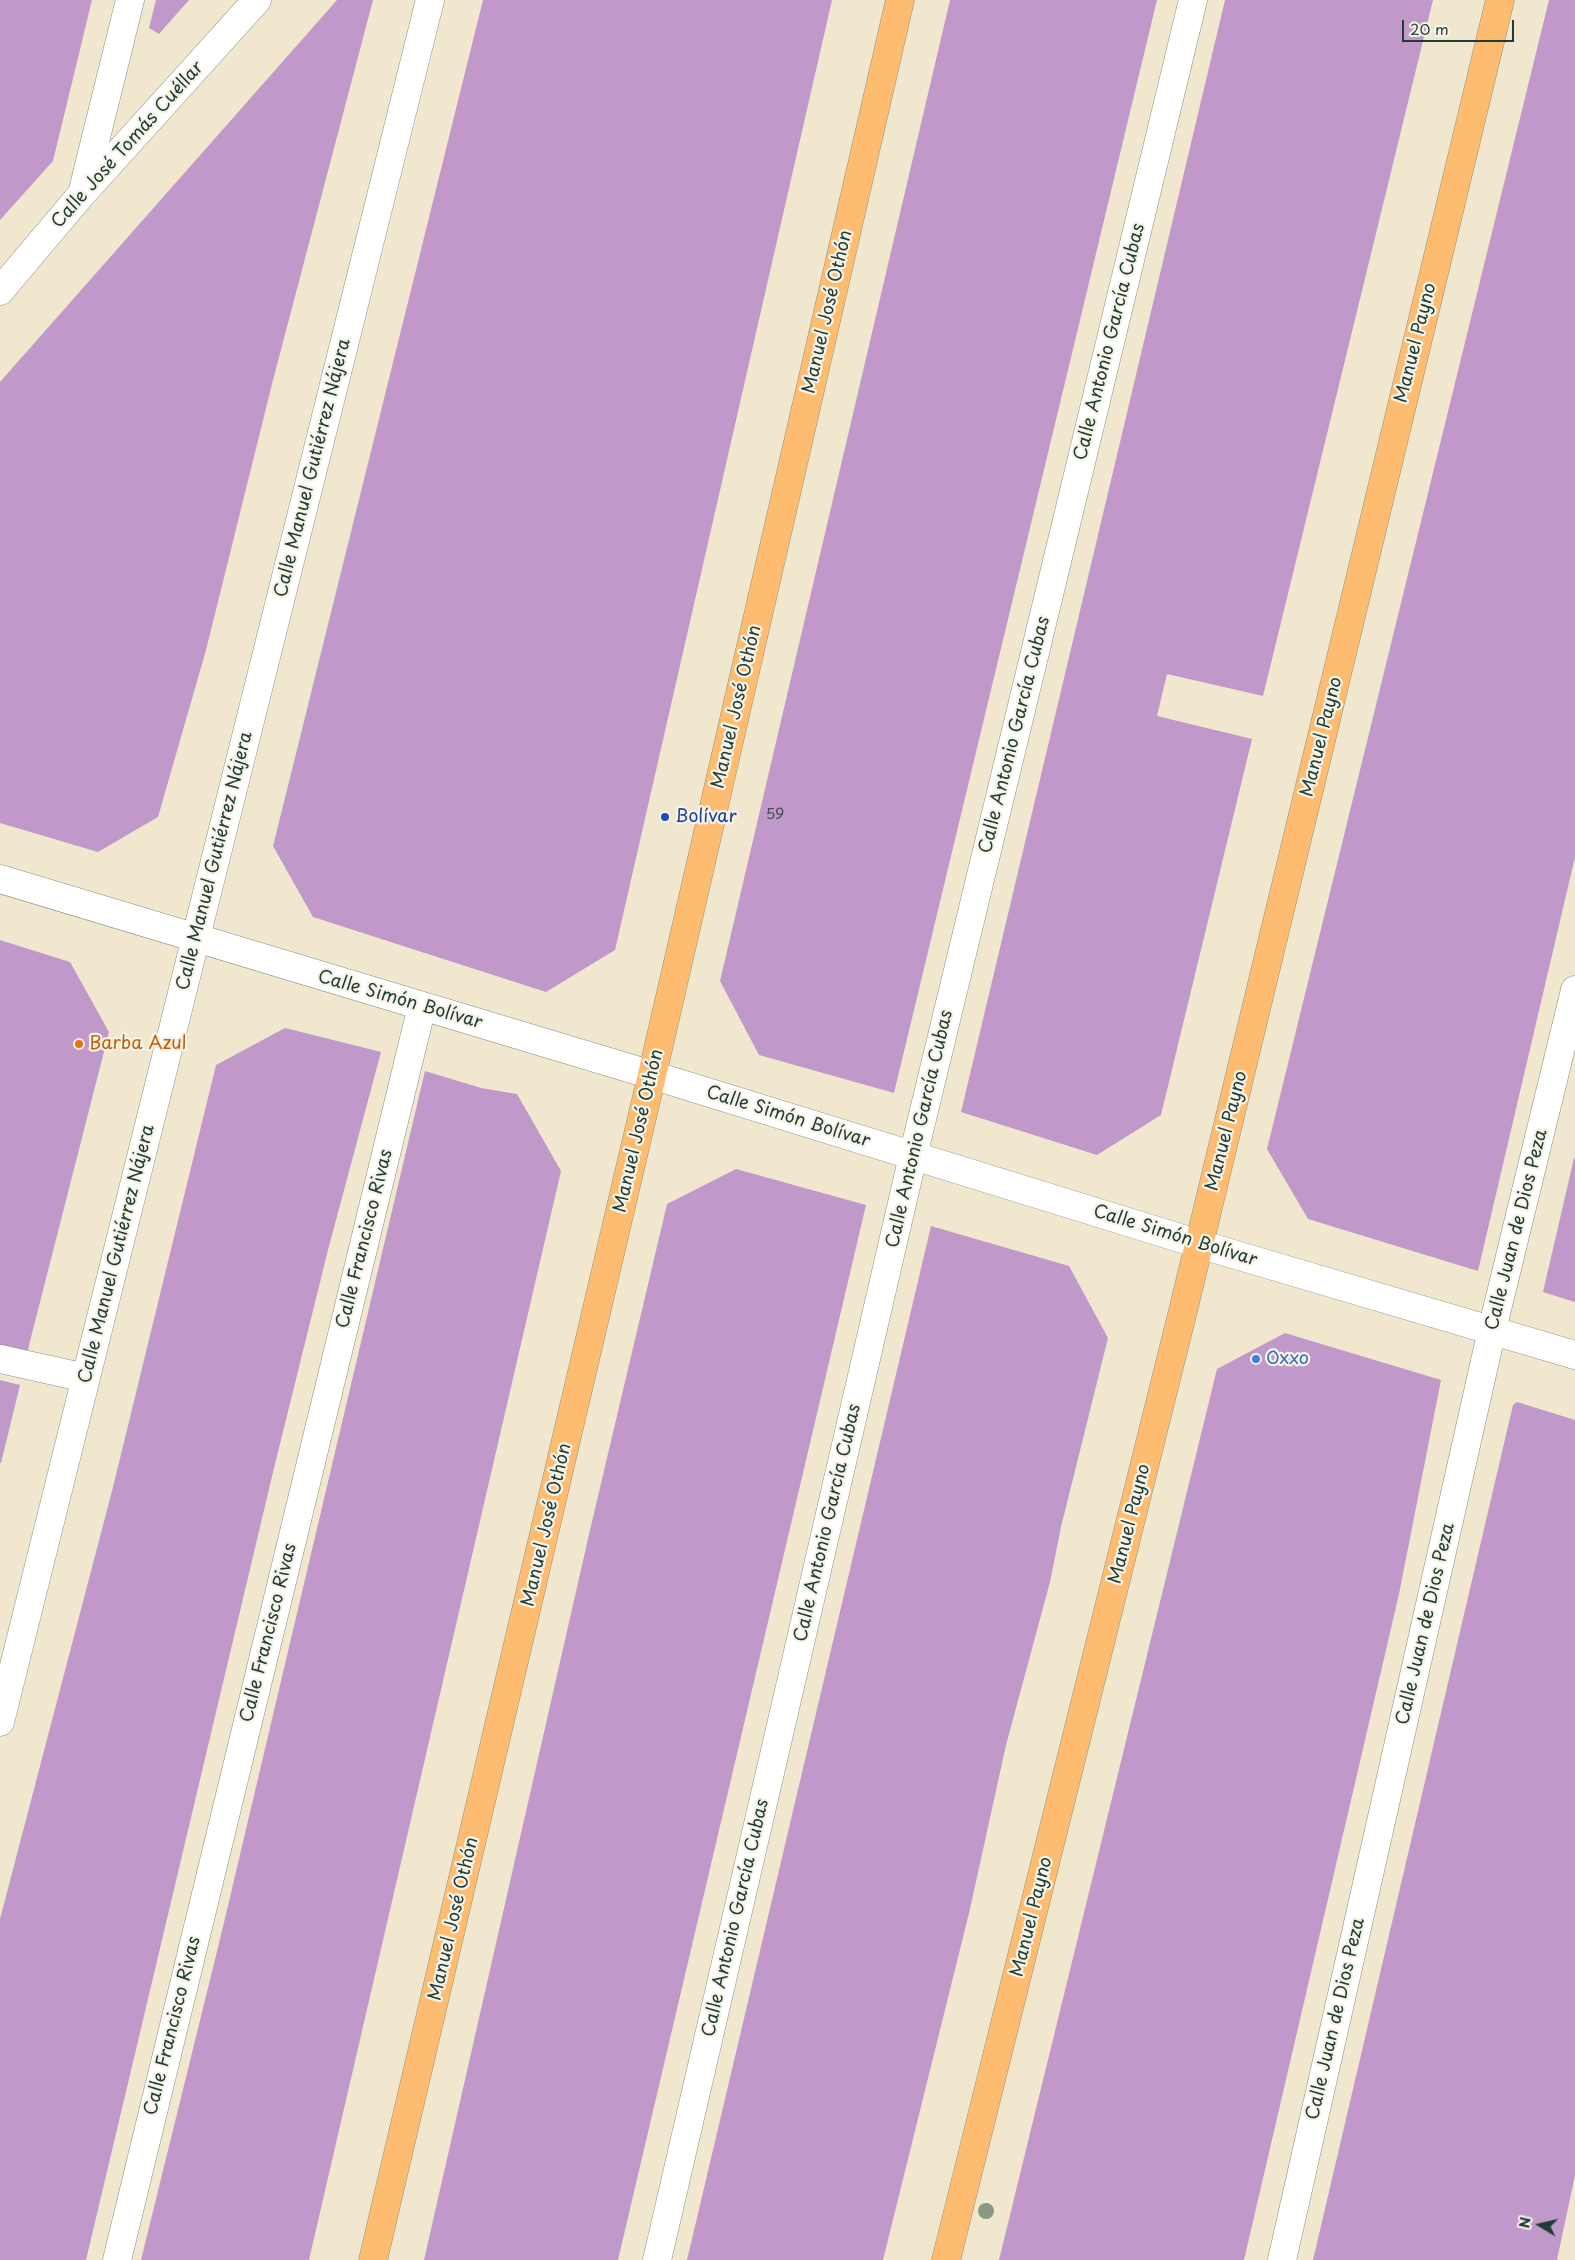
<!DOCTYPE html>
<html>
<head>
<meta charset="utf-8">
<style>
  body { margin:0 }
  #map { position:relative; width:1575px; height:2260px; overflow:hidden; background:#f1e7cf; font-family:"Playpen Sans",sans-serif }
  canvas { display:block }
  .north { position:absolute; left:1515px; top:2200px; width:50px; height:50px; -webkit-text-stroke:4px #f7f3e8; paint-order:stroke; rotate:279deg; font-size:14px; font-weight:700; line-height:20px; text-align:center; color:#1f3d34 }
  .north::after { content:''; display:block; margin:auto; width:18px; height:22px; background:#1f3d34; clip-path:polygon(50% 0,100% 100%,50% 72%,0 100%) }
  .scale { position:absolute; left:1402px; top:20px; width:112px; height:22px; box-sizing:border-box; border:2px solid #1f3d34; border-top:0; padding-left:6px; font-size:15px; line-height:18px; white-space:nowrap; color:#1f3d34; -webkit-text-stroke:4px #f7f3e8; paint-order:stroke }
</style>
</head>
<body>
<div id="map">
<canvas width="1575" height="2260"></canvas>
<div class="north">N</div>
<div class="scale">20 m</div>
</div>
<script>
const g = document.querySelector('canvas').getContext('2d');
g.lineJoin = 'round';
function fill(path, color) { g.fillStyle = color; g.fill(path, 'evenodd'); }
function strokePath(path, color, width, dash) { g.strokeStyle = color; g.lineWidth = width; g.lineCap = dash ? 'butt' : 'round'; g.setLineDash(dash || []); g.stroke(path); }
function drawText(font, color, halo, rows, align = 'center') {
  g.font = font + ' "Playpen Sans",sans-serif'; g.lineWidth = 4.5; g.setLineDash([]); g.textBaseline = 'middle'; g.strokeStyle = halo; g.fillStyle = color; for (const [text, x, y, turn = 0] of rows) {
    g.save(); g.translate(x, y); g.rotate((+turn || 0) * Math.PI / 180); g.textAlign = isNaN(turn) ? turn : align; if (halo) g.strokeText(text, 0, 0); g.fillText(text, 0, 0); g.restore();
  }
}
const building = new Path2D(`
  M 0,0 L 92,0 L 53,161 L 0,220 Z
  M 156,0 L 189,0 L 159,34 L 149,28 Z
  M 337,0 L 373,0 L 273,380 L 206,650 L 158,817 L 98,852 L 0,823 L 0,382 Z
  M 483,0 L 832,0 L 615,950 L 546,992 L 313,917 L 273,846 Z
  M 950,0 L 1157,0 L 894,1093 L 759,1055 L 720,981 Z
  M 1225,0 L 1433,0 L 1263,696 L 1167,674 L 1157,716 L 1252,739 L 1161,1115 L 1097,1155 L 961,1112 Z
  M 1549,0 L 1575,0 L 1575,857 L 1478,1271 L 1308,1219 L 1267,1149 Z
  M 0,940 L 70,962 L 109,1032 L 27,1353 L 0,1345 Z
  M 285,1028 L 381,1052 L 328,1250 L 274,1468 L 86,2260 L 0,2260 L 0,1919 L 113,1487 L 216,1065 Z
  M 425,1071 L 481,1088 L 517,1094 L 561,1171 L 309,2260 L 141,2260 L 222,1931 Z
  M 1574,1158 L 1575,1158 L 1575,1302 L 1543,1292 Z
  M 736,1169 L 866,1205 L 618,2260 L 424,2260 L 590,1530 L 667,1204 Z
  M 931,1226 L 1069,1266 L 1108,1338 L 1061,1527 L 1050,1582 L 1006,1745 L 970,1909 L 883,2260 L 687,2260 Z
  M 1285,1333 L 1441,1380 L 1399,1594 L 1244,2260 L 999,2260 L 1217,1369 Z
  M 0,1380 L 20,1385 L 1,1463 L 0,1463 Z
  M 1517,1402 L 1575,1420 L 1575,2175 L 1557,2260 L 1313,2260 L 1513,1405 Z`);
const minor = new Path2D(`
  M 83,190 L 130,0
  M 0,291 L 81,195 L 257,0
  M 0,879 L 652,1075 L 1199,1244 L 1575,1355
  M 0,1359 L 86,1378
  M 0,1722 L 430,0
  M 117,2260 L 422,1006
  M 657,2260 L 913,1156 L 1193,0
  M 1282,2260 L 1492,1330 L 1575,990`);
const major = new Path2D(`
  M 373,2260 L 652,1075 L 900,0
  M 946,2260 L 1181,1319 L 1500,0`);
const trees = [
  [986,2211]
];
const markers = [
  [665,817,5,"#1a4fb4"],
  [79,1044,5,"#e8710a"],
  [1256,1359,5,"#3f7fe0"]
];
const numberNames = [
  ["59",775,815]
];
const streetNames = [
  ["Calle José Tomás Cuéllar",128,145,-48],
  ["Manuel José Othón",828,312,-77],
  ["Calle Antonio García Cubas",1110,342,-76],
  ["Manuel Payno",1416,343,-76],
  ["Calle Manuel Gutiérrez Nájera",313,468,-76],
  ["Manuel José Othón",737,707,-77],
  ["Calle Antonio García Cubas",1015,735,-76],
  ["Manuel Payno",1322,737,-76],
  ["Calle Manuel Gutiérrez Nájera",215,861,-76],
  ["Calle Simón Bolívar",400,1000,16],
  ["Calle Simón Bolívar",788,1117,17],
  ["Calle Antonio García Cubas",920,1129,-77],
  ["Manuel José Othón",639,1131,-77],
  ["Manuel Payno",1227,1131,-76],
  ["Calle Juan de Dios Peza",1517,1230,-76],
  ["Calle Simón Bolívar",1175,1236,17],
  ["Calle Francisco Rivas",365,1239,-76],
  ["Calle Manuel Gutiérrez Nájera",117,1254,-76],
  ["Calle Antonio García Cubas",828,1523,-77],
  ["Manuel Payno",1130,1524,-76],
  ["Manuel José Othón",547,1525,-77],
  ["Calle Juan de Dios Peza",1426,1624,-77],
  ["Calle Francisco Rivas",269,1633,-76],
  ["Manuel Payno",1032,1917,-76],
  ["Calle Antonio García Cubas",736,1918,-77],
  ["Manuel José Othón",454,1919,-77],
  ["Calle Juan de Dios Peza",1336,2019,-77],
  ["Calle Francisco Rivas",173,2026,-76]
];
const transitNames = [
  ["Bolívar",675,817]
];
const foodNames = [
  ["Barba Azul",89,1044]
];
const shopNames = [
  ["Oxxo",1266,1359]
];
fill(building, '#c098c9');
strokePath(minor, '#889282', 29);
strokePath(major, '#889282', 29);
strokePath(minor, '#fff', 28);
strokePath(major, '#fdbc70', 28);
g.fillStyle = '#879984';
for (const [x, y] of trees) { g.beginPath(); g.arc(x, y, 8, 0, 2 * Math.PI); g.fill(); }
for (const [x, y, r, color] of markers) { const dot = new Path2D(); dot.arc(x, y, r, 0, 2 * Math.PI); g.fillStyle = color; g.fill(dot); strokePath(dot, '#f7f3e8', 2); }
drawText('15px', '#475459', null, numberNames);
drawText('18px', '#1f3d34', '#f7f3e8', streetNames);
drawText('18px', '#164399', '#f7f3e8', transitNames, 'left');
drawText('18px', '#c56008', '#f7f3e8', foodNames, 'left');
drawText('18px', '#366cbe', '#f7f3e8', shopNames, 'left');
</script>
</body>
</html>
